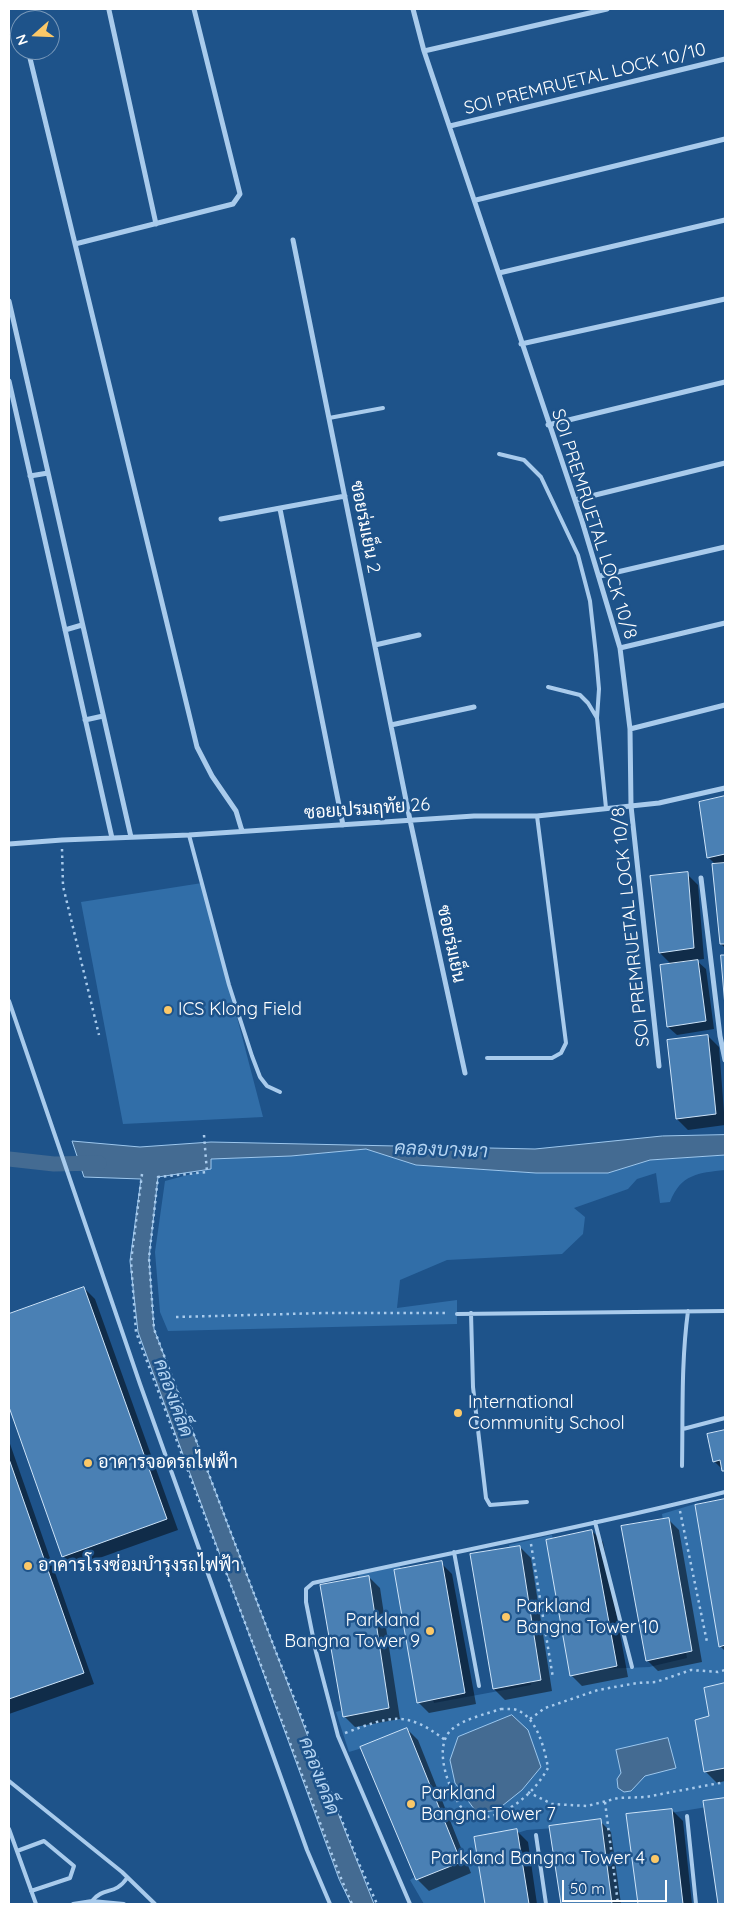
<!DOCTYPE html>
<html>
<head>
<meta charset="utf-8">
<style>
  body { margin:0 }
  #map { position:relative; width:734px; height:1913px; overflow:hidden; background:#1e538a; font-family:Quicksand,sans-serif }
  canvas { display:block }
  .frame { position:absolute; inset:0; border:10px solid #fff; pointer-events:none }
  .north { position:absolute; left:10px; top:10px; width:50px; height:50px; box-sizing:border-box; background:#1e538a; border:1px solid #7898b9; border-radius:50%; rotate:250deg; font-size:14px; font-weight:700; line-height:20px; text-align:center; color:#fff }
  .north::after { content:''; display:block; margin:auto; width:18px; height:22px; background:#fbc868; clip-path:polygon(50% 0,100% 100%,50% 72%,0 100%) }
  .scale { position:absolute; left:562px; top:1880px; width:105px; height:22px; box-sizing:border-box; border:2px solid #fff; border-top:0; padding-left:6px; font-size:15px; line-height:18px; white-space:nowrap; color:#fff; -webkit-text-stroke:4px #1e538a; paint-order:stroke }
</style>
</head>
<body>
<div id="map">
<canvas width="734" height="1913"></canvas>
<div class="frame"></div>
<div class="north">N</div>
<div class="scale">50 m</div>
</div>
<script>
const g = document.querySelector('canvas').getContext('2d');
g.lineJoin = 'round';
function fill(path, color) { g.fillStyle = color; g.fill(path, 'evenodd'); }
function strokePath(path, color, width, dash) { g.strokeStyle = color; g.lineWidth = width; g.lineCap = dash ? 'butt' : 'round'; g.setLineDash(dash || []); g.stroke(path); }
function drawText(font, color, halo, rows, align = 'center') {
  g.font = font + ' Quicksand,Sarabun,sans-serif'; g.lineWidth = 5; g.setLineDash([]); g.textBaseline = 'middle'; g.strokeStyle = halo; g.fillStyle = color; for (const [text, x, y, turn = 0] of rows) {
    g.save(); g.translate(x, y); g.rotate((+turn || 0) * Math.PI / 180); g.textAlign = isNaN(turn) ? turn : align; if (halo) g.strokeText(text, 0, 0); g.fillText(text, 0, 0); g.restore();
  }
}
const green = new Path2D(`
  M 202,883 L 263,1117 L 123,1124 L 81,902 Z
  M 366,1149 L 417,1165 L 536,1173 L 608,1173 L 650,1160 L 725,1155 L 725,1170 C 698,1173 681,1174 670,1202 L 660,1203 L 656,1173 L 637,1179 L 628,1189 L 574,1208 L 585,1217 L 583,1234 L 562,1254 L 447,1260 L 400,1280 L 397,1308 L 457,1300 L 457,1324 L 168,1331 L 160,1312 L 155,1252 L 165,1181 L 210,1169 L 211,1159 L 291,1156 Z
  M 698,1503 L 725,1618 L 725,1804 L 634,1819 L 646,1904 L 609,1904 L 597,1825 L 527,1830 L 488,1842 L 489,1904 L 424,1904 L 410,1880 L 451,1853 L 405,1735 L 349,1752 L 336,1712 L 381,1698 L 358,1575 L 400,1566 L 434,1703 L 531,1685 L 534,1671 L 509,1545 L 552,1535 L 579,1670 L 649,1667 L 687,1658 L 662,1514 Z`);
const water = new Path2D(`
  M 725,1135 L 725,1155 L 650,1160 L 608,1173 L 536,1173 L 416,1165 L 366,1149 L 291,1156 L 211,1159 L 211,1169 L 158,1177 L 149,1258 L 154,1329 L 308,1737 L 374,1904 L 351,1904 L 339,1879 L 138,1332 L 130,1261 L 141,1179 L 84,1177 L 72,1141 L 140,1147 L 211,1142 L 535,1149 L 662,1136 Z
  M 512,1715 L 528,1730 L 541,1767 L 522,1790 L 497,1810 L 477,1813 L 455,1783 L 450,1760 L 458,1737 Z
  M 668,1738 L 676,1768 L 645,1776 L 631,1791 L 624,1792 L 618,1788 L 617,1779 L 621,1773 L 616,1750 Z`);
const shadow = new Path2D(`
  M 725,797 L 725,948 L 721,944 L 716,865 L 708,857 L 700,803 Z
  M 687,874 L 698,885 L 704,959 L 696,960 L 706,969 L 714,1029 L 677,1035 L 668,1027 L 672,965 L 660,953 Z
  M 708,1036 L 719,1047 L 725,1125 L 688,1130 L 677,1119 Z
  M 84,1288 L 95,1299 L 178,1530 L 74,1567 L 63,1556 L 9,1404 L 9,1316 Z
  M 725,1432 L 725,1472 L 714,1461 L 709,1435 Z
  M 9,1441 L 94,1684 L 9,1714 Z
  M 725,1500 L 725,1651 L 720,1646 L 697,1506 Z
  M 668,1519 L 679,1530 L 702,1662 L 658,1671 L 647,1660 Z
  M 592,1531 L 603,1542 L 628,1677 L 582,1686 L 571,1675 Z
  M 520,1547 L 531,1558 L 552,1691 L 505,1700 L 494,1689 Z
  M 441,1563 L 452,1574 L 476,1704 L 429,1713 L 418,1702 Z
  M 369,1577 L 380,1588 L 400,1719 L 355,1727 L 344,1716 Z
  M 725,1685 L 725,1781 L 717,1783 L 706,1772 L 710,1716 L 706,1689 Z
  M 407,1729 L 418,1740 L 471,1873 L 429,1891 L 418,1880 L 362,1747 Z
  M 725,1799 L 725,1904 L 719,1904 L 705,1802 Z
  M 672,1810 L 683,1821 L 692,1904 L 639,1904 L 628,1816 Z
  M 600,1821 L 611,1832 L 621,1904 L 562,1904 L 550,1827 Z
  M 517,1831 L 528,1842 L 537,1904 L 487,1904 L 475,1838 Z`);
const canal = new Path2D(`
  M 9,1159 L 54,1164 L 99,1163`);
const building = new Path2D(`
  M 725,796 L 725,854 L 707,858 L 699,802 Z
  M 725,863 L 725,944 L 720,944 L 712,864 Z
  M 688,872 L 694,948 L 659,953 L 650,876 Z
  M 721,955 L 725,955 L 725,1006 Z
  M 698,960 L 706,1021 L 667,1027 L 660,965 Z
  M 708,1035 L 716,1114 L 676,1119 L 667,1040 Z
  M 84,1287 L 167,1519 L 62,1557 L 9,1407 L 9,1314 Z
  M 725,1430 L 725,1471 L 722,1471 L 720,1460 L 713,1462 L 707,1434 Z
  M 9,1459 L 84,1673 L 9,1699 Z
  M 725,1499 L 725,1645 L 719,1647 L 695,1505 Z
  M 669,1518 L 692,1651 L 646,1661 L 621,1526 Z
  M 592,1530 L 617,1666 L 570,1676 L 546,1540 Z
  M 520,1546 L 541,1680 L 493,1689 L 470,1554 Z
  M 442,1561 L 465,1693 L 417,1703 L 394,1570 Z
  M 369,1576 L 389,1708 L 343,1717 L 320,1585 Z
  M 725,1683 L 725,1768 L 704,1772 L 695,1720 L 709,1716 L 704,1688 Z
  M 407,1728 L 461,1862 L 416,1880 L 360,1747 Z
  M 725,1798 L 725,1904 L 718,1904 L 703,1801 Z
  M 672,1809 L 683,1904 L 638,1904 L 626,1814 Z
  M 601,1819 L 612,1904 L 561,1904 L 549,1826 Z
  M 517,1829 L 529,1904 L 485,1904 L 474,1837 Z`);
const path = new Path2D(`
  M 62,849 L 63,886 L 99,1035
  M 204,1135 L 207,1172 L 158,1177 L 149,1258 L 154,1329 L 276,1652 L 357,1859 L 377,1904
  M 142,1174 L 131,1261 L 136,1332 L 340,1876 L 352,1904
  M 176,1317 L 325,1313 L 448,1313
  M 680,1511 L 707,1642
  M 531,1544 L 553,1678
  M 501,1709 C 508,1709 515,1708 521,1712 C 538,1722 545,1750 548,1768 C 533,1795 507,1816 476,1819 C 472,1816 466,1813 463,1810 C 450,1792 432,1749 451,1730 C 463,1719 486,1714 501,1709 Z
  M 530,1719 L 545,1708 L 598,1690 L 637,1683 L 656,1682 L 691,1670 L 718,1672 L 725,1670
  M 345,1733 C 389,1717 405,1709 445,1740
  M 528,1792 L 552,1804 L 587,1806 L 618,1798 L 646,1797 L 725,1782
  M 605,1802 L 618,1904`);
const lane = new Path2D(`
  M 329,418 L 383,408
  M 499,454 L 524,460 L 541,477 L 578,555 L 590,601 L 596,655 L 599,689 L 597,718
  M 548,687 L 580,695 L 588,703 L 597,718 L 606,808
  M 189,835 L 229,985 L 252,1056 L 260,1077 L 267,1086 L 280,1092
  M 9,1001 L 140,1384 L 307,1850 L 330,1904
  M 487,1058 L 552,1058 L 561,1053 L 566,1043 L 537,816
  M 471,1313 L 473,1387 L 486,1498 L 490,1505 L 527,1502
  M 457,1314 L 725,1311
  M 683,1429 L 725,1418
  M 682,1466 C 683,1414 681,1363 688,1311
  M 595,1522 L 632,1667
  M 454,1552 L 479,1686
  M 9,1781 L 122,1872 L 155,1904
  M 687,1816 L 696,1904
  M 9,1829 L 36,1904
  M 536,1835 L 546,1904
  M 17,1851 L 44,1841 L 74,1866 L 70,1878 L 31,1891
  M 92,1901 C 104,1886 115,1896 127,1878
  M 73,1904 L 92,1901 L 124,1904
  M 410,1904 L 338,1736 L 316,1652 L 306,1602 L 306,1589 L 313,1583 C 450,1552 589,1527 725,1492`);
const street = new Path2D(`
  M 413,9 L 424,51 L 582,521 L 620,648 L 630,729 L 631,806 L 659,1066
  M 109,10 L 156,224
  M 28,50 L 197,747 L 212,776 L 236,811 L 242,831
  M 424,51 L 607,9
  M 450,126 L 725,59
  M 476,200 L 725,139
  M 293,240 L 410,820 L 465,1073
  M 75,244 L 233,204 L 240,194 L 194,9
  M 499,273 L 725,220
  M 9,301 L 131,837
  M 521,344 L 725,299
  M 9,381 L 112,838
  M 548,425 L 725,382
  M 30,476 L 48,473
  M 575,500 L 725,463
  M 280,509 L 343,825
  M 221,519 L 345,496
  M 600,576 L 725,547
  M 65,630 L 82,625
  M 375,645 L 419,635
  M 620,648 L 725,623
  M 85,720 L 103,716
  M 391,725 L 474,707
  M 630,729 L 725,705
  M 9,844 L 62,840 L 189,835 L 474,816 L 537,816 L 659,803 L 725,788
  M 701,878 L 720,1036 L 725,1060`);
const markers = [
  [168,1010,5,"#fbc868"],
  [458,1413,5,"#fbc868"],
  [88,1463,5,"#fbc868"],
  [28,1566,5,"#fbc868"],
  [506,1617,5,"#fbc868"],
  [430,1631,5,"#fbc868"],
  [411,1804,5,"#fbc868"],
  [655,1859,5,"#fbc868"]
];
const streetNames = [
  ["SOI PREMRUETAL LOCK 10/10",585,79,-14],
  ["SOI PREMRUETAL LOCK 10/8",594,524,72],
  ["ซอยร่มเย็น 2",365,527,79],
  ["ซอยเปรมฤทัย 26",367,809,-4],
  ["SOI PREMRUETAL LOCK 10/8",631,927,-96],
  ["ซอยร่มเย็น",451,944,78]
];
const poiNames = [
  ["ICS Klong Field",178,1010],
  ["International",468,1403],
  ["Community School",468,1424],
  ["อาคารจอดรถไฟฟ้า",98,1463],
  ["อาคารโรงซ่อมบำรุงรถไฟฟ้า",38,1566],
  ["Parkland",516,1607],
  ["Bangna Tower 10",516,1628],
  ["Parkland",420,1621,"right"],
  ["Bangna Tower 9",420,1642,"right"],
  ["Parkland",421,1794],
  ["Bangna Tower 7",421,1815],
  ["Parkland Bangna Tower 4",645,1859,"right"]
];
const waterNames = [
  ["คลองบางนา",441,1150,2],
  ["คลองเคล็ด",173,1398,70],
  ["คลองเคล็ด",319,1776,69]
];
fill(green, '#316ea8');
fill(water, '#446b92');
strokePath(water, '#9dc7ed', 1);
fill(shadow, '#0007');
strokePath(canal, '#446b92', 15);
fill(building, '#4a80b4');
strokePath(building, '#cee4f9', 1);
strokePath(path, '#a9cbec', 2.5, [2.5, 4]);
strokePath(lane, '#a9cbec', 4);
strokePath(street, '#a9cbec', 5);
for (const [x, y, r, color] of markers) { const dot = new Path2D(); dot.arc(x, y, r, 0, 2 * Math.PI); g.fillStyle = color; g.fill(dot); strokePath(dot, '#1e538a', 2); }
drawText('18px', '#fff', '#1e538a', streetNames);
drawText('18px', '#fff', '#1e538a', poiNames, 'left');
drawText('italic 19px', '#b5d5f3', '#1e538a', waterNames);
</script>
</body>
</html>
